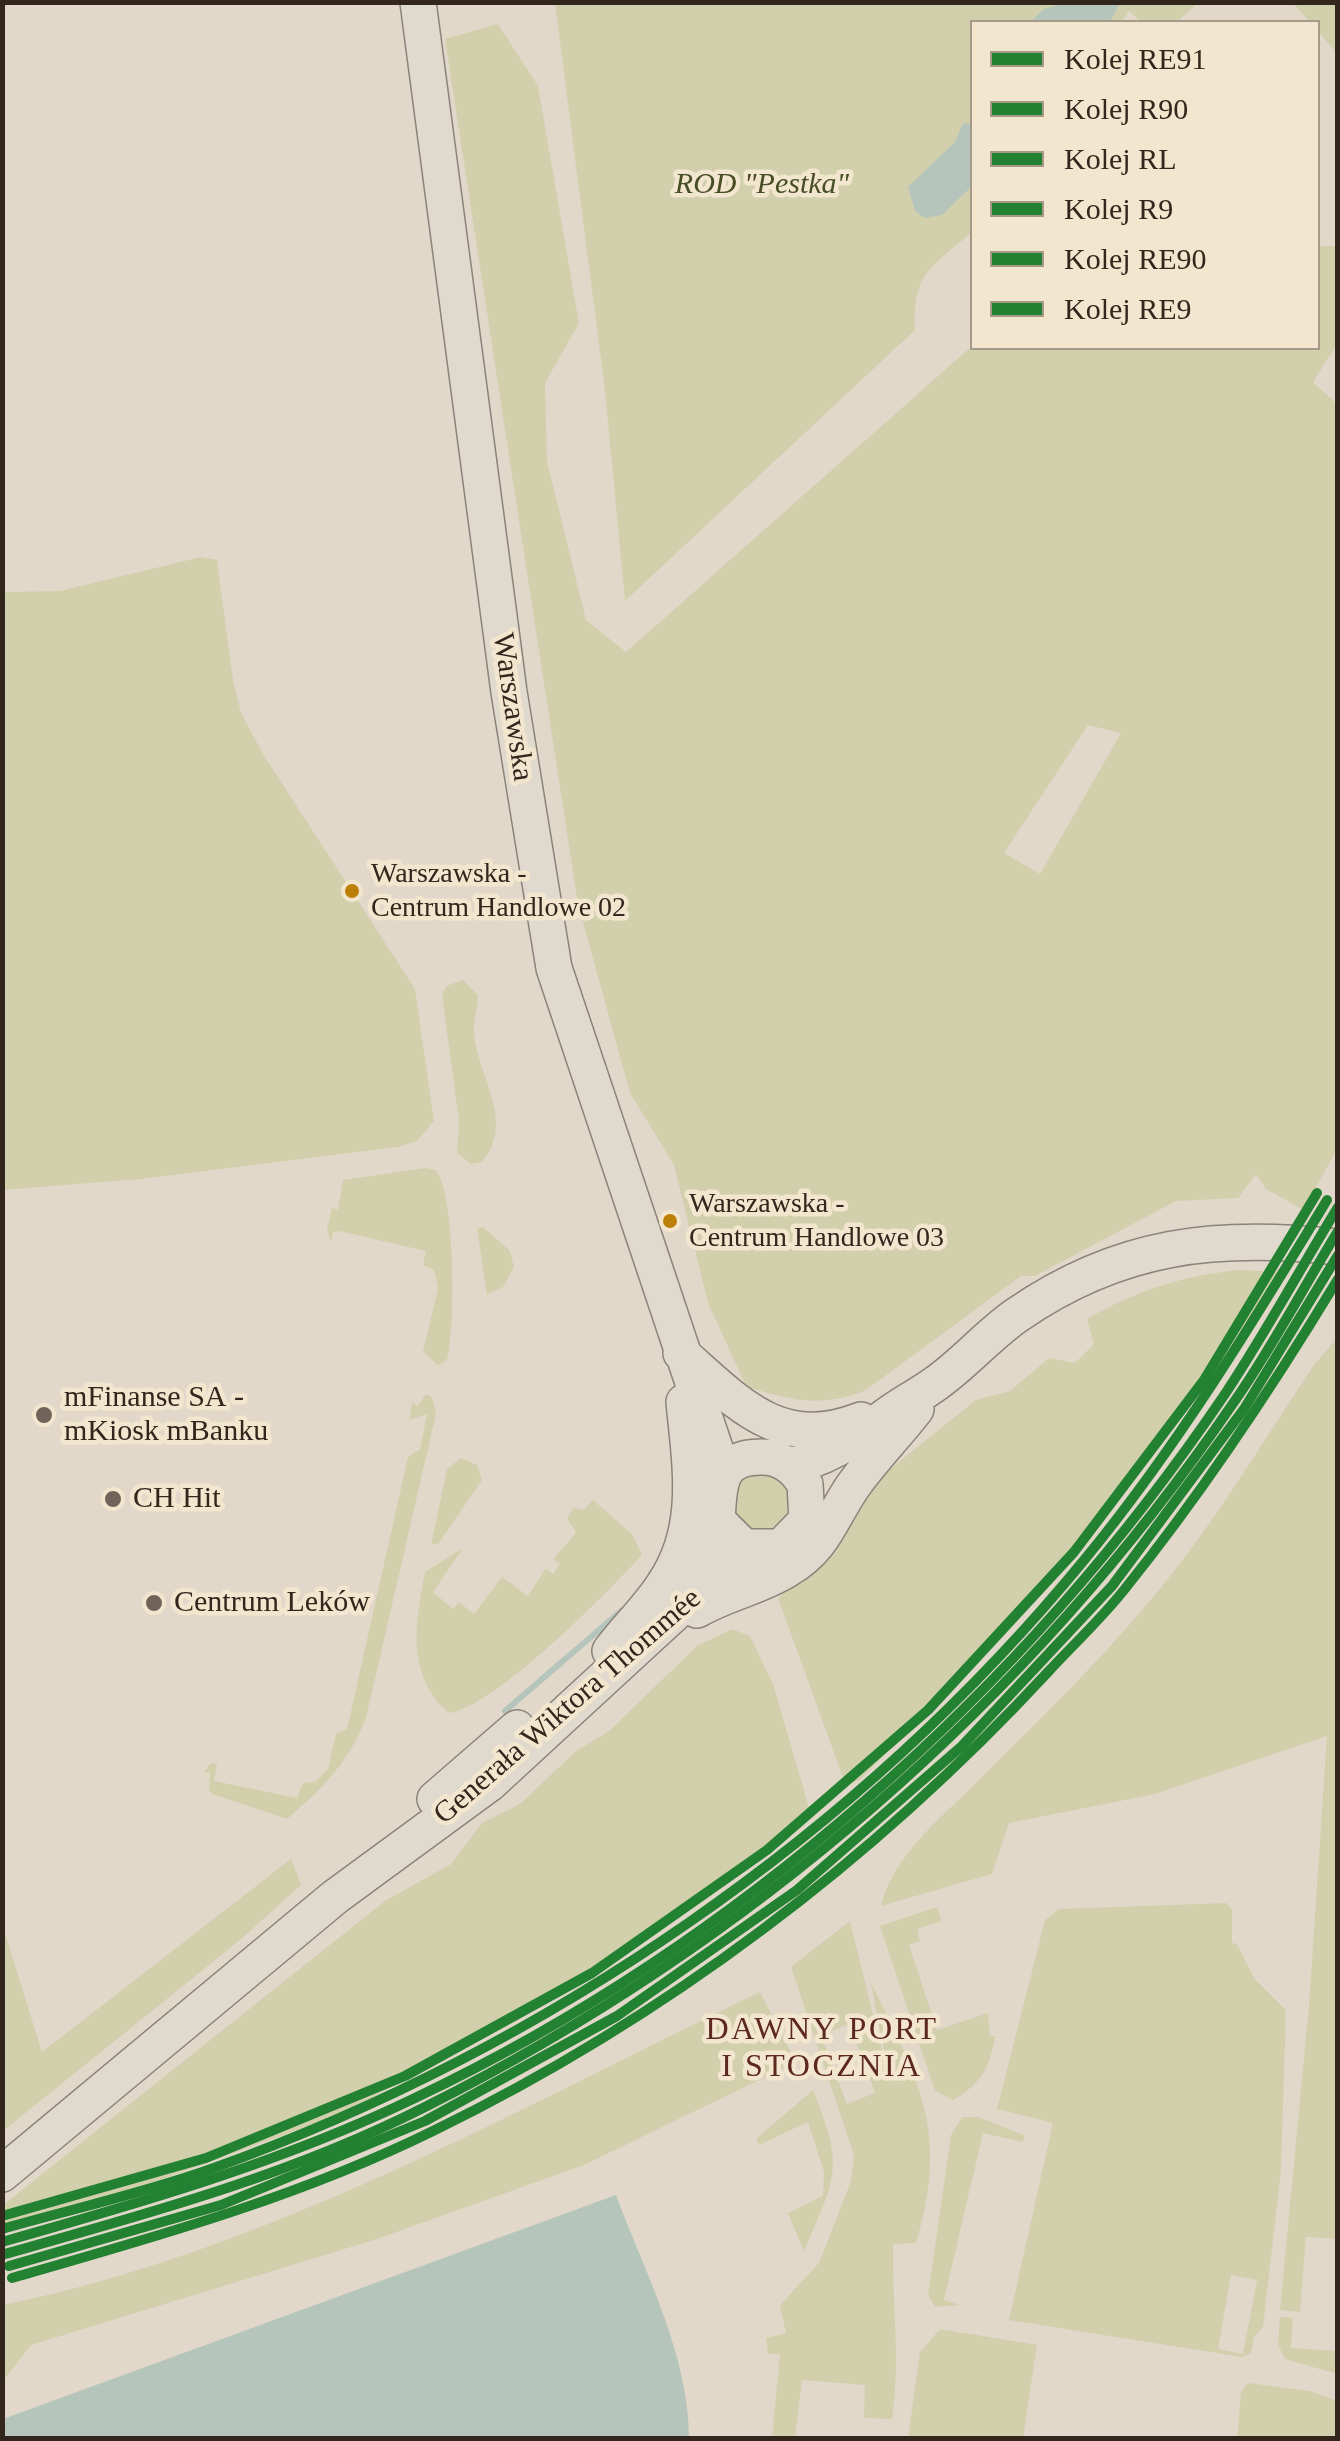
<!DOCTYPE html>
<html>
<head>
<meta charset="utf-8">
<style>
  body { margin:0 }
  #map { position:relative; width:1340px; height:2441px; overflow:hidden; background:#e1d8ca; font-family:Georgia,serif }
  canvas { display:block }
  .frame { position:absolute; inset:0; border:5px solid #33261d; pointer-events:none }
  .legend { position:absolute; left:970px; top:20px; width:350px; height:330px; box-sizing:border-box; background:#f3e6cf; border:2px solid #a69988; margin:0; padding:12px 18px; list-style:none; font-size:30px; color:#33261d }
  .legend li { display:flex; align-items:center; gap:20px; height:50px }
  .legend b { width:50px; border:2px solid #a69988 }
</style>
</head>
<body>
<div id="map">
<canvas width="1340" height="2441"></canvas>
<div class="frame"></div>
<ul class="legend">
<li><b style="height:12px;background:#238132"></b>Kolej RE91</li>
<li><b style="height:12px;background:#238132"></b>Kolej R90</li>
<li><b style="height:12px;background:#238132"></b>Kolej RL</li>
<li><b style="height:12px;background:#238132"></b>Kolej R9</li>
<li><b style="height:12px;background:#238132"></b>Kolej RE90</li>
<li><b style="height:12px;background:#238132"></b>Kolej RE9</li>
</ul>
</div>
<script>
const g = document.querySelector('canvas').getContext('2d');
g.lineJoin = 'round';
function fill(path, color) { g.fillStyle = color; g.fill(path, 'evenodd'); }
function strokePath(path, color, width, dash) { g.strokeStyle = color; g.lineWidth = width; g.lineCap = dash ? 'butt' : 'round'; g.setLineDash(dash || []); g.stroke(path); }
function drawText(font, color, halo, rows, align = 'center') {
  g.font = font + ' Georgia,serif'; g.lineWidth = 9; g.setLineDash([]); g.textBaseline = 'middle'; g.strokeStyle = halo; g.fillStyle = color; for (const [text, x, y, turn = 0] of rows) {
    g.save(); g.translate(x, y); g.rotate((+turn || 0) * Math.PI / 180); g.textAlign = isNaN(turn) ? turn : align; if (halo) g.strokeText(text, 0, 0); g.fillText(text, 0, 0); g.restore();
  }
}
const green = new Path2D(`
  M 555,3 L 1198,3 L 1177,22 L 1141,22 L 1129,11 L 1122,22 L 972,22 L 972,232 C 931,268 913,271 915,330 L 625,601 L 605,391 Z
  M 1293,3 L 1337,3 L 1337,54 L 1318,31 L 1318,22 L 1310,22 Z
  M 498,24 L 538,86 L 579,323 L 545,383 L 547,461 L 586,620 L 626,652 L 972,346 L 1318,348 L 1318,246 L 1337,246 L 1337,344 L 1313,382 L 1338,405 L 1338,1147 L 1304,1210 L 1266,1189 L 1256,1174 L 1238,1198 L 1176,1201 L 1035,1276 L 1021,1276 L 866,1390 C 822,1408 790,1401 746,1386 L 708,1303 L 674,1165 L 630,1093 L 578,904 L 445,39 ZM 1088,725 L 1121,733 L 1040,874 L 1004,853 Z
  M 201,557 L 217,560 L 233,680 L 241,713 L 263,754 L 415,989 L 434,1121 L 417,1141 L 398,1147 L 141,1179 L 3,1190 L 3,592 L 60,591 Z
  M 463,980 L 478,995 C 478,1008 473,1022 474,1034 C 478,1076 516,1122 482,1162 L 471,1164 L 457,1153 L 459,1121 L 442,995 L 446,986 Z
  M 425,1168 L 436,1170 C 455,1195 456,1327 447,1360 L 438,1365 L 423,1352 L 438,1288 L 434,1270 L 423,1265 L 426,1251 L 339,1231 L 333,1232 L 331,1242 L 327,1229 L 332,1208 L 338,1210 L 343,1180 Z
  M 483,1227 L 510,1251 L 514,1267 L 503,1287 L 487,1295 L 477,1228 Z
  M 1240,1270 L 1281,1272 L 1163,1442 L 1029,1602 L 861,1779 L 846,1786 L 778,1598 L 840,1543 L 869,1486 L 976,1400 L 1010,1391 L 1049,1358 L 1075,1363 L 1094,1344 L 1087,1319 C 1135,1291 1184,1275 1240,1270 Z
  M 1337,1338 L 1338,2239 L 1306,2237 L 1300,2312 L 1280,2310 L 1309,2005 L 1327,1736 L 1155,1794 L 1009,1823 L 992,1874 L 881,1906 C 892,1858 939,1819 973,1786 C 1040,1719 1108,1654 1167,1580 C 1221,1513 1266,1436 1314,1365 Z
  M 426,1394 L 432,1397 L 436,1414 L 366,1718 C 349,1762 323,1788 287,1819 L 215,1795 L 209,1791 L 210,1773 L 204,1772 L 211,1763 L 217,1764 L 214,1781 L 297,1798 L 303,1783 L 315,1782 L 328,1769 L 336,1734 L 347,1729 L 408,1457 L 420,1449 L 427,1414 L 409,1420 L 412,1402 L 418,1406 Z
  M 461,1458 L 477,1465 L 482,1480 L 439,1543 L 431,1545 L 447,1469 Z
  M 761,1470 L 791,1486 L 791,1520 L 764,1536 L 736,1523 L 730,1497 L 737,1481 Z
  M 593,1500 L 632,1534 L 642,1555 C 608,1592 495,1707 449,1713 C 406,1676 415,1623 425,1572 L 463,1548 L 433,1592 L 453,1609 L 459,1602 L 474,1614 L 502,1577 L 528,1596 L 546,1568 L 553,1574 L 560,1564 L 553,1559 L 576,1533 L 567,1518 L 574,1508 L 584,1510 Z
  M 732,1629 L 750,1636 L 773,1684 L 812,1818 L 517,2021 L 338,2115 L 45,2222 L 3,2229 L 3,2205 L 385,1901 L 451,1864 L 482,1823 L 520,1804 L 576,1751 L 608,1732 L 697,1646 Z
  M 291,1859 L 301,1885 L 240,1940 L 3,2131 L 3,1927 L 42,2052 Z
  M 1226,1903 L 1232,1909 L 1232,1943 L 1237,1944 L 1254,1978 L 1286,2010 L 1281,2170 L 1263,2327 L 1254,2337 L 1251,2353 L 1242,2357 L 1009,2320 L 1053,2123 L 997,2109 L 1045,1920 L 1059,1909 ZM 1231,2275 L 1257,2280 L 1243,2354 L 1218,2349 Z
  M 937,1907 L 942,1921 L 917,1929 L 920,1941 L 909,1945 L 937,2030 L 988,2013 L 990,2036 L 995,2036 C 990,2068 981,2084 953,2100 L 935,2091 L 880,1926 Z
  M 850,1921 L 891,2087 L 871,1983 C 919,2080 950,2133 916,2243 L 893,2244 C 892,2303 901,2361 892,2419 L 864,2418 L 865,2385 L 802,2380 L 795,2438 L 772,2438 L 780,2354 L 768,2354 L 766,2338 L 786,2333 L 780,2305 L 819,2263 L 851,2181 L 854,2155 L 791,1967 ZM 849,2024 L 875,2093 L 847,2104 L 821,2035 Z
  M 760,1992 L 796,2062 L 584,2165 L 377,2239 L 31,2345 L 3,2381 L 3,2305 C 271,2250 515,2110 760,1992 Z
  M 813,2090 C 845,2170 836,2175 804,2252 L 788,2213 L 823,2196 L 824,2172 L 808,2122 L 759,2145 L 756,2139 Z
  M 962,2117 L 978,2117 L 1024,2135 L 1023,2142 L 983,2133 L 944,2300 L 960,2305 L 935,2307 L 928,2295 L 951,2135 Z
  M 1280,2317 L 1293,2318 L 1291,2348 L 1337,2351 L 1337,2374 L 1285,2359 L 1278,2345 Z
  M 940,2329 L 1037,2345 L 1023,2438 L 908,2438 L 920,2352 Z
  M 1248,2383 L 1310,2391 L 1337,2401 L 1337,2438 L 1237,2438 L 1241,2392 Z`);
const water = new Path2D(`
  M 1065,3 L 1065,2 L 1120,3 L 1110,22 L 1030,22 L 1044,9 Z
  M 963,123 L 972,124 L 972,186 L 942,215 L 925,218 L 915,211 L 908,187 L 955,142 Z
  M 616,2195 C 645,2273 689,2355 689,2438 L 3,2438 L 3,2419 Z`);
const stream = new Path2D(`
  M 505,1711 L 621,1611`);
const major = new Path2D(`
  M 418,2 L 509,692 L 554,968 L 724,1475
  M 681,1353 C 738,1403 779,1452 861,1420
  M 790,1465 C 829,1461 864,1431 896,1409 C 909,1400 923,1393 935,1384 C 964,1364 988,1335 1017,1315 C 1120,1244 1216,1234 1338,1247
  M 684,1582 C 694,1571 705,1559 711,1545 C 727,1514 701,1456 762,1457 C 782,1457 795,1468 805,1484 L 807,1520 L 781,1547 L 744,1547 L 718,1521
  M 697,1610 C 726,1593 760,1587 788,1569 C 825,1547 831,1518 853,1486 C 872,1459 896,1435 916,1409
  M 610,1651 C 627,1628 649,1608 664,1584 C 702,1528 690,1465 684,1402
  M 435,1799 L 517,1728
  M 2,2174 L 335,1897 L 489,1784 L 728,1564 L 751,1550`);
const rail1 = new Path2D(`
  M 2,2242 C 143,2202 283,2162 415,2098 C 739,1944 1024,1691 1225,1394 C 1265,1334 1300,1269 1338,1207`);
const rail2 = new Path2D(`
  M 5,2254 C 147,2214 291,2175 423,2108 C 749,1945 1028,1703 1234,1402 C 1272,1348 1303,1288 1338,1231`);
const rail3 = new Path2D(`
  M 2,2229 C 72,2209 144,2193 211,2169 C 547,2048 858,1836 1085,1559 C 1177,1447 1252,1324 1327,1200`);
const rail4 = new Path2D(`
  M 9,2266 L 221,2205 L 425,2121 L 617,2016 L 797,1890 L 962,1746 L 1112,1586 L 1244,1409 L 1338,1255`);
const rail5 = new Path2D(`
  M 2,2216 L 206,2158 L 405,2076 L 592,1973 L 767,1850 L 928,1710 L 1074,1552 L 1204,1380 L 1317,1193`);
const rail6 = new Path2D(`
  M 12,2278 C 155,2237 299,2197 433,2131 C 665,2018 873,1861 1048,1672 C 1073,1645 1101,1619 1124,1590 C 1203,1492 1272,1388 1338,1279`);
const markers = [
  [352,891,9,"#bc8009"],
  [670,1221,9,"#bc8009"],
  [44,1415,10,"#70645a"],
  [113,1499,10,"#70645a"],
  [154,1603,10,"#70645a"]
];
const busNames = [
  ["Warszawska -",371,875],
  ["Centrum Handlowe 02",371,909],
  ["Warszawska -",689,1205],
  ["Centrum Handlowe 03",689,1239]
];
const parkNames = [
  ["ROD \"Pestka\"",762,185]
];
const streetNames = [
  ["Warszawska",512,707,82],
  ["Generała Wiktora Thommée",568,1707,-41]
];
const poiNames = [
  ["mFinanse SA -",64,1398],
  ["mKiosk mBanku",64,1432],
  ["CH Hit",133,1499],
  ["Centrum Leków",174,1603]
];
const neighbourhoodNames = [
  ["DAWNY PORT",822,2031],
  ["I STOCZNIA",822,2068]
];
fill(green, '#d2cfad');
fill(water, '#b6c5bb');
strokePath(stream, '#b6c5bb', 6);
strokePath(major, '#8b837a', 38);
strokePath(major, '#e0d9cd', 35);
strokePath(rail1, '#238132', 10);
strokePath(rail2, '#238132', 10);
strokePath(rail3, '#238132', 10);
strokePath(rail4, '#238132', 10);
strokePath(rail5, '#238132', 10);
strokePath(rail6, '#238132', 10);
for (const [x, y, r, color] of markers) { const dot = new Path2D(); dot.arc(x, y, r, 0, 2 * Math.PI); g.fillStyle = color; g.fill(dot); strokePath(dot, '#f3e6cf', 4); }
drawText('28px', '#33261d', '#f3e6cf', busNames, 'left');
drawText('italic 30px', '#474e25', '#f3e6cf', parkNames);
drawText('30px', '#33261d', '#f3e6cf', streetNames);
drawText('30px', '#33261d', '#f3e6cf', poiNames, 'left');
g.letterSpacing = '2.5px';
drawText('32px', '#5d281f', '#f3e6cf', neighbourhoodNames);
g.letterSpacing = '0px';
</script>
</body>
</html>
